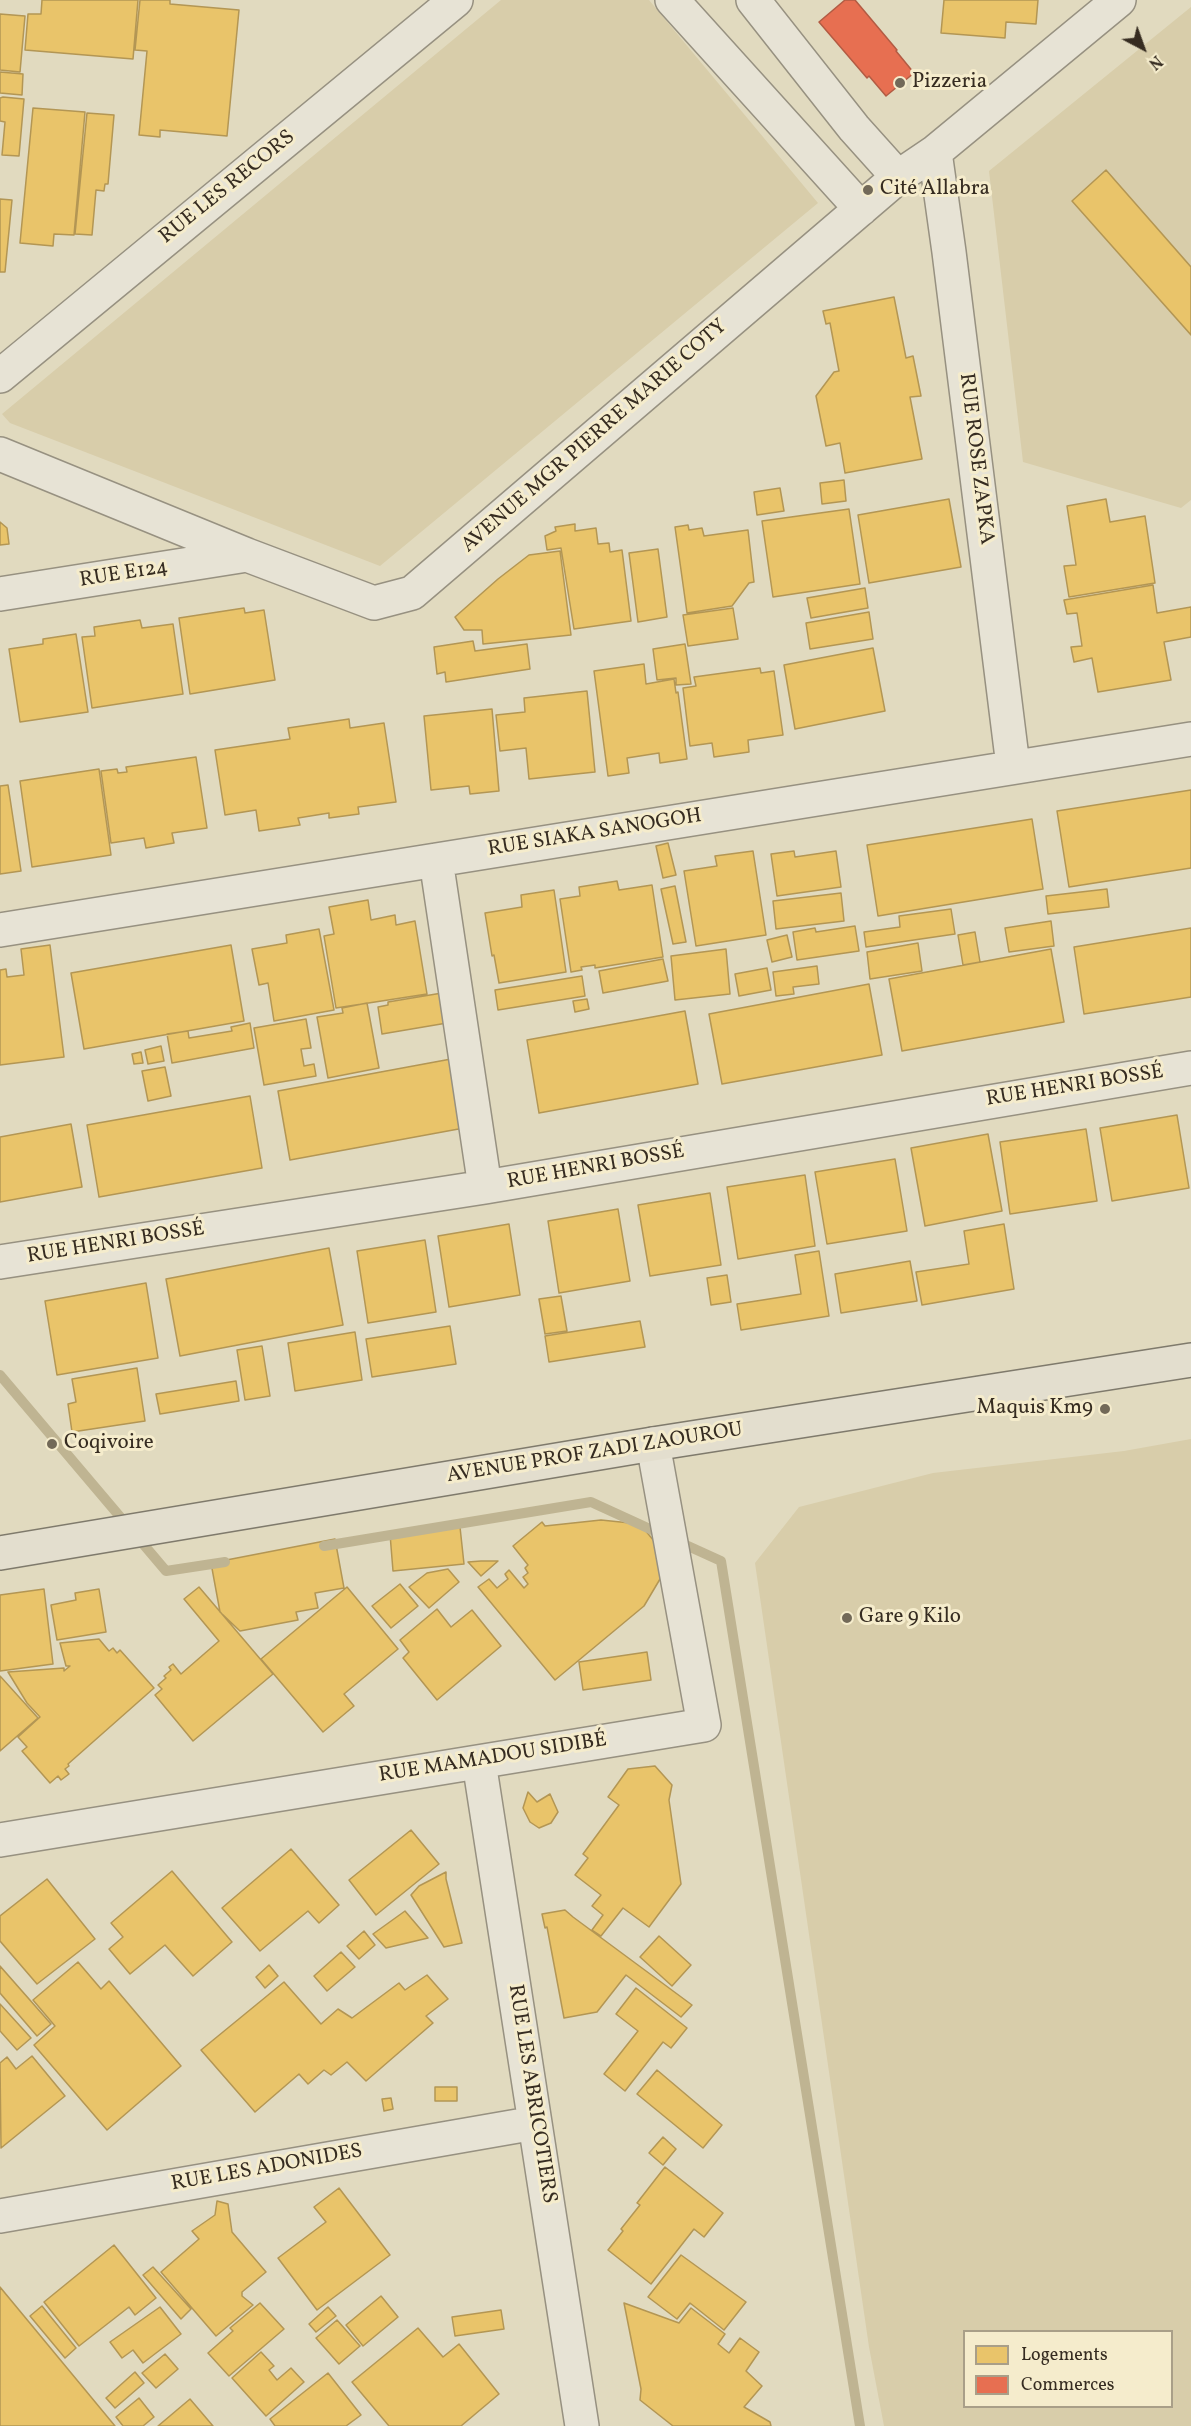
<!DOCTYPE html>
<html>
<head>
<meta charset="utf-8">
<style>
  body { margin:0 }
  #map { position:relative; width:1191px; height:2426px; overflow:hidden; background:#e1dabf; font-family:Vollkorn,serif }
  canvas { display:block }
  .legend { position:absolute; left:963px; top:2330px; width:210px; height:78px; box-sizing:border-box; background:#f5eccc; border:2px solid #a99f88; margin:0; padding:8px 10px; list-style:none; font-size:18px; color:#362c21 }
  .legend li { display:flex; align-items:center; gap:12px; height:30px }
  .legend b { width:30px; border:2px solid #a99f88 }
  .north { position:absolute; left:1113px; top:18px; width:60px; height:60px; -webkit-text-stroke:4px #f5eccc; paint-order:stroke; rotate:139deg; font-size:16px; font-weight:700; line-height:24px; text-align:center; color:#362c21 }
  .north::after { content:''; display:block; margin:auto; width:21px; height:27px; background:#362c21; clip-path:polygon(50% 0,100% 100%,50% 72%,0 100%) }
</style>
</head>
<body>
<div id="map">
<canvas width="1191" height="2426"></canvas>
<ul class="legend">
<li><b style="height:16px;background:#e9c46a"></b>Logements</li>
<li><b style="height:16px;background:#e76f51"></b>Commerces</li>
</ul>
<div class="north">N</div>
</div>
<script>
const g = document.querySelector('canvas').getContext('2d');
g.lineJoin = 'round';
function fill(path, color) { g.fillStyle = color; g.fill(path, 'evenodd'); }
function strokePath(path, color, width, dash) { g.strokeStyle = color; g.lineWidth = width; g.lineCap = dash ? 'butt' : 'round'; g.setLineDash(dash || []); g.stroke(path); }
function drawText(font, color, halo, rows, align = 'center') {
  g.font = font + ' Vollkorn,serif'; g.lineWidth = 6; g.setLineDash([]); g.textBaseline = 'middle'; g.strokeStyle = halo; g.fillStyle = color; for (const [text, x, y, turn = 0] of rows) {
    g.save(); g.translate(x, y); g.rotate((+turn || 0) * Math.PI / 180); g.textAlign = isNaN(turn) ? turn : align; if (halo) g.strokeText(text, 0, 0); g.fillText(text, 0, 0); g.restore();
  }
}
const green = new Path2D(`
  M 501,0 L 649,0 L 818,203 L 380,566 L 10,423 L 2,414 Z
  M 1191,7 L 1191,500 L 1181,508 L 1023,462 L 989,171 Z
  M 1191,1439 L 1191,2426 L 884,2426 L 869,2347 L 755,1563 L 799,1507 L 933,1473 L 1124,1451 ZM 964,2332 L 1172,2332 L 1172,2406 L 964,2406 Z`);
const homes = new Path2D(`
  M 42,0 L 138,0 L 133,59 L 25,50 L 28,14 L 41,14 Z
  M 140,0 L 170,0 L 170,4 L 239,10 L 227,136 L 160,130 L 160,137 L 139,135 L 147,51 L 135,50 Z
  M 944,0 L 1038,0 L 1036,24 L 1006,22 L 1005,38 L 941,33 Z
  M 0,14 L 25,16 L 20,72 L 0,70 Z
  M 0,72 L 23,74 L 22,95 L 0,93 Z
  M 3,97 L 24,99 L 19,156 L 2,155 L 5,122 L 0,121 L 0,98 Z
  M 33,108 L 85,112 L 74,235 L 54,234 L 53,246 L 20,243 Z
  M 87,113 L 114,115 L 108,184 L 105,184 L 104,191 L 96,190 L 92,235 L 75,234 Z
  M 1106,170 L 1191,267 L 1191,335 L 1072,201 Z
  M 0,199 L 12,200 L 5,272 L 0,272 Z
  M 894,297 L 906,358 L 913,356 L 921,396 L 910,397 L 922,459 L 845,473 L 840,443 L 826,446 L 816,396 L 834,372 L 839,371 L 830,323 L 826,324 L 823,311 Z
  M 844,480 L 846,501 L 822,504 L 820,483 Z
  M 780,488 L 784,511 L 757,515 L 754,492 Z
  M 949,499 L 961,567 L 869,583 L 858,515 Z
  M 1106,499 L 1110,522 L 1145,516 L 1155,583 L 1069,597 L 1064,566 L 1076,565 L 1067,506 Z
  M 849,509 L 860,584 L 773,597 L 762,521 Z
  M 0,522 L 7,528 L 9,544 L 0,545 Z
  M 575,524 L 575,531 L 596,528 L 598,544 L 609,543 L 610,552 L 622,550 L 631,621 L 574,629 L 561,548 L 547,550 L 545,536 L 556,531 L 555,527 Z
  M 688,525 L 689,530 L 702,528 L 704,536 L 748,530 L 754,582 L 749,583 L 732,606 L 687,613 L 675,527 Z
  M 658,549 L 667,617 L 638,622 L 629,553 Z
  M 560,551 L 571,635 L 483,644 L 482,630 L 464,630 L 455,617 L 498,579 L 529,555 Z
  M 1153,585 L 1157,613 L 1191,607 L 1191,637 L 1164,642 L 1171,680 L 1098,692 L 1092,658 L 1074,662 L 1071,647 L 1082,646 L 1077,613 L 1067,614 L 1064,600 Z
  M 865,588 L 868,608 L 811,618 L 807,598 Z
  M 244,608 L 245,613 L 264,610 L 275,680 L 190,694 L 179,618 Z
  M 733,608 L 738,639 L 688,646 L 683,615 Z
  M 869,612 L 873,639 L 810,649 L 806,623 Z
  M 140,620 L 142,628 L 173,624 L 183,694 L 92,708 L 82,637 L 95,636 L 94,627 Z
  M 76,634 L 88,712 L 20,722 L 9,649 L 43,644 L 43,639 Z
  M 473,641 L 475,651 L 527,644 L 530,669 L 446,682 L 445,672 L 437,674 L 434,647 Z
  M 685,644 L 691,684 L 676,685 L 676,678 L 657,680 L 653,649 Z
  M 873,648 L 885,711 L 795,729 L 784,665 Z
  M 644,664 L 646,684 L 674,679 L 676,693 L 678,692 L 687,759 L 660,763 L 659,753 L 627,758 L 629,773 L 608,776 L 594,671 Z
  M 760,668 L 761,673 L 774,671 L 783,735 L 748,740 L 749,752 L 714,757 L 712,743 L 690,746 L 683,688 L 696,686 L 694,677 Z
  M 587,691 L 595,772 L 529,779 L 526,748 L 500,751 L 496,715 L 525,712 L 524,698 Z
  M 492,709 L 499,791 L 470,794 L 469,786 L 431,790 L 424,716 Z
  M 349,719 L 350,728 L 384,723 L 396,802 L 358,807 L 359,814 L 329,818 L 329,813 L 298,818 L 300,825 L 259,831 L 256,810 L 225,815 L 215,750 L 290,739 L 288,728 Z
  M 196,757 L 207,828 L 172,833 L 174,843 L 146,848 L 144,838 L 111,843 L 101,771 L 117,769 L 118,773 L 127,772 L 126,767 Z
  M 99,769 L 111,855 L 32,867 L 20,781 Z
  M 8,785 L 21,871 L 0,874 L 0,786 Z
  M 1191,790 L 1191,868 L 1069,887 L 1057,811 Z
  M 1032,819 L 1043,889 L 878,916 L 867,845 Z
  M 668,843 L 676,875 L 663,878 L 656,846 Z
  M 753,851 L 766,935 L 696,946 L 684,871 L 717,866 L 715,856 Z
  M 794,851 L 795,857 L 836,851 L 841,887 L 777,896 L 771,854 Z
  M 617,881 L 619,890 L 652,885 L 663,957 L 595,968 L 595,965 L 581,967 L 582,970 L 571,972 L 560,899 L 580,896 L 579,887 Z
  M 675,886 L 686,942 L 673,944 L 661,889 Z
  M 1107,889 L 1109,907 L 1048,914 L 1046,896 Z
  M 554,890 L 566,972 L 499,983 L 494,955 L 492,956 L 485,913 L 522,907 L 521,895 Z
  M 841,893 L 844,921 L 776,929 L 773,901 Z
  M 368,900 L 371,920 L 395,915 L 396,925 L 415,921 L 427,994 L 336,1008 L 324,936 L 334,934 L 329,907 Z
  M 951,909 L 955,934 L 866,947 L 864,932 L 900,927 L 899,916 Z
  M 1051,921 L 1054,946 L 1009,952 L 1005,928 Z
  M 855,926 L 859,951 L 797,960 L 793,932 L 815,928 L 816,932 Z
  M 1191,928 L 1191,997 L 1084,1014 L 1074,947 Z
  M 319,929 L 334,1010 L 274,1021 L 268,983 L 259,985 L 252,949 L 287,943 L 286,935 Z
  M 975,932 L 980,962 L 963,965 L 958,935 Z
  M 787,935 L 792,957 L 772,962 L 767,940 Z
  M 918,943 L 922,971 L 870,979 L 867,952 Z
  M 50,945 L 64,1057 L 0,1065 L 0,970 L 6,969 L 7,977 L 24,975 L 21,949 Z
  M 231,945 L 244,1021 L 84,1049 L 71,973 Z
  M 726,949 L 730,994 L 675,1000 L 671,956 Z
  M 1051,949 L 1064,1022 L 902,1051 L 889,979 Z
  M 663,959 L 668,981 L 603,993 L 599,971 Z
  M 817,966 L 819,984 L 793,987 L 794,994 L 776,996 L 773,972 Z
  M 767,968 L 771,990 L 739,996 L 735,974 Z
  M 582,976 L 585,996 L 498,1010 L 495,990 Z
  M 869,984 L 882,1055 L 722,1084 L 709,1014 Z
  M 442,993 L 447,1023 L 382,1034 L 378,1007 L 388,1005 L 388,1002 Z
  M 587,999 L 589,1009 L 575,1012 L 573,1001 Z
  M 367,1003 L 379,1068 L 328,1078 L 317,1017 L 343,1013 L 342,1008 Z
  M 685,1011 L 698,1084 L 539,1113 L 527,1040 Z
  M 306,1019 L 311,1048 L 301,1049 L 304,1066 L 314,1064 L 316,1076 L 264,1085 L 254,1028 Z
  M 250,1023 L 254,1048 L 172,1063 L 167,1034 L 188,1031 L 189,1038 L 232,1031 L 231,1027 Z
  M 161,1046 L 164,1061 L 148,1064 L 145,1050 Z
  M 141,1052 L 143,1063 L 134,1064 L 132,1054 Z
  M 451,1059 L 464,1128 L 290,1160 L 278,1091 Z
  M 165,1067 L 171,1096 L 148,1101 L 142,1071 Z
  M 250,1096 L 262,1168 L 99,1197 L 87,1125 Z
  M 1177,1115 L 1189,1188 L 1112,1201 L 1100,1128 Z
  M 71,1124 L 82,1187 L 0,1202 L 0,1137 Z
  M 1086,1129 L 1097,1201 L 1010,1214 L 1000,1142 Z
  M 988,1134 L 1002,1211 L 925,1226 L 911,1148 Z
  M 895,1159 L 907,1231 L 827,1244 L 815,1172 Z
  M 805,1175 L 815,1246 L 738,1259 L 727,1187 Z
  M 710,1193 L 721,1265 L 650,1276 L 638,1205 Z
  M 618,1209 L 630,1281 L 559,1293 L 548,1221 Z
  M 509,1224 L 520,1295 L 449,1307 L 438,1236 Z
  M 1004,1224 L 1014,1289 L 922,1305 L 916,1272 L 969,1264 L 964,1231 Z
  M 425,1240 L 436,1312 L 368,1323 L 357,1251 Z
  M 329,1248 L 343,1325 L 180,1356 L 166,1279 Z
  M 819,1251 L 829,1316 L 741,1330 L 737,1304 L 801,1294 L 795,1255 Z
  M 910,1261 L 917,1301 L 841,1313 L 835,1274 Z
  M 727,1275 L 731,1302 L 711,1305 L 707,1278 Z
  M 146,1283 L 158,1358 L 57,1375 L 45,1301 Z
  M 561,1296 L 567,1331 L 545,1334 L 539,1299 Z
  M 640,1321 L 645,1347 L 549,1362 L 545,1336 Z
  M 450,1326 L 456,1364 L 372,1377 L 366,1339 Z
  M 355,1332 L 362,1380 L 295,1391 L 288,1343 Z
  M 262,1346 L 270,1396 L 245,1400 L 237,1350 Z
  M 137,1368 L 145,1421 L 72,1432 L 68,1404 L 76,1402 L 72,1379 Z
  M 236,1381 L 239,1401 L 160,1414 L 156,1394 Z
  M 601,1520 L 640,1524 L 654,1541 L 663,1574 L 644,1606 L 555,1680 L 478,1587 L 489,1579 L 497,1588 L 508,1579 L 505,1574 L 509,1570 L 524,1588 L 528,1584 L 523,1577 L 528,1573 L 525,1568 L 528,1565 L 513,1546 L 542,1522 L 545,1526 Z
  M 460,1527 L 464,1564 L 393,1571 L 390,1534 Z
  M 335,1539 L 344,1588 L 315,1593 L 318,1608 L 296,1612 L 298,1620 L 240,1631 L 220,1612 L 211,1563 Z
  M 498,1561 L 481,1576 L 468,1562 L 481,1561 Z
  M 448,1569 L 459,1582 L 429,1608 L 409,1587 L 427,1573 Z
  M 400,1584 L 418,1606 L 391,1628 L 372,1606 Z
  M 199,1587 L 273,1674 L 193,1741 L 155,1695 L 162,1689 L 158,1685 L 166,1678 L 164,1676 L 171,1670 L 169,1667 L 173,1664 L 181,1674 L 219,1641 L 184,1599 Z
  M 347,1587 L 398,1649 L 344,1694 L 354,1706 L 323,1732 L 261,1659 Z
  M 44,1589 L 53,1664 L 0,1671 L 0,1595 Z
  M 99,1589 L 106,1632 L 57,1640 L 51,1605 L 76,1600 L 75,1593 Z
  M 437,1609 L 451,1627 L 472,1610 L 501,1646 L 437,1700 L 403,1658 L 409,1652 L 400,1640 Z
  M 99,1639 L 109,1651 L 113,1648 L 117,1653 L 120,1650 L 154,1688 L 68,1764 L 69,1766 L 65,1769 L 69,1774 L 61,1780 L 58,1776 L 50,1783 L 22,1751 L 27,1747 L 18,1737 L 40,1717 L 27,1703 L 8,1672 L 64,1668 L 64,1671 L 70,1666 L 66,1666 L 60,1643 Z
  M 647,1652 L 651,1680 L 583,1690 L 579,1662 Z
  M 0,1676 L 38,1718 L 0,1751 Z
  M 655,1766 L 672,1785 L 669,1800 L 681,1884 L 649,1927 L 623,1908 L 601,1936 L 592,1930 L 603,1915 L 592,1906 L 601,1895 L 575,1875 L 588,1858 L 583,1854 L 619,1805 L 608,1797 L 628,1769 Z
  M 528,1792 L 537,1802 L 550,1794 L 558,1812 L 551,1823 L 539,1828 L 530,1822 L 523,1808 Z
  M 411,1830 L 439,1864 L 376,1915 L 349,1880 Z
  M 291,1849 L 339,1905 L 319,1923 L 308,1911 L 260,1951 L 222,1908 Z
  M 172,1871 L 232,1942 L 193,1976 L 165,1945 L 130,1974 L 109,1949 L 123,1937 L 111,1923 Z
  M 446,1872 L 446,1879 L 462,1943 L 444,1947 L 411,1895 L 419,1886 Z
  M 47,1879 L 95,1939 L 37,1984 L 0,1941 L 0,1916 Z
  M 565,1910 L 573,1917 L 692,2005 L 681,2017 L 626,1975 L 597,2012 L 564,2018 L 547,1927 L 545,1928 L 542,1914 Z
  M 405,1911 L 428,1938 L 386,1948 L 373,1934 Z
  M 364,1931 L 375,1945 L 359,1959 L 347,1946 Z
  M 659,1936 L 691,1965 L 672,1986 L 640,1957 Z
  M 341,1952 L 355,1967 L 327,1991 L 314,1976 Z
  M 78,1962 L 101,1989 L 109,1981 L 181,2066 L 107,2130 L 34,2045 L 55,2026 L 33,2000 Z
  M 269,1965 L 278,1976 L 265,1988 L 256,1977 Z
  M 0,1966 L 51,2024 L 37,2036 L 0,1993 Z
  M 427,1975 L 448,1999 L 426,2016 L 433,2023 L 366,2081 L 347,2062 L 331,2075 L 324,2070 L 308,2084 L 299,2074 L 255,2112 L 201,2050 L 284,1982 L 321,2024 L 338,2009 L 352,2018 L 399,1983 L 405,1990 Z
  M 636,1988 L 687,2028 L 671,2048 L 663,2042 L 625,2091 L 604,2074 L 638,2031 L 616,2014 Z
  M 0,2004 L 31,2038 L 17,2050 L 0,2031 Z
  M 32,2056 L 65,2096 L 1,2148 L 0,2063 L 7,2057 L 16,2069 Z
  M 657,2070 L 722,2125 L 703,2148 L 637,2094 Z
  M 435,2087 L 457,2087 L 457,2101 L 435,2101 Z
  M 391,2098 L 393,2109 L 384,2111 L 382,2099 Z
  M 663,2137 L 676,2149 L 663,2165 L 649,2153 Z
  M 665,2167 L 723,2213 L 704,2237 L 694,2229 L 651,2284 L 608,2250 L 623,2231 L 621,2229 L 640,2205 L 637,2203 Z
  M 339,2188 L 390,2255 L 317,2310 L 278,2258 L 326,2222 L 314,2207 Z
  M 217,2201 L 228,2204 L 232,2232 L 266,2272 L 242,2292 L 242,2296 L 253,2305 L 216,2336 L 161,2272 L 199,2239 L 192,2231 L 215,2215 Z
  M 114,2245 L 156,2298 L 135,2315 L 129,2307 L 79,2346 L 44,2302 Z
  M 681,2255 L 746,2302 L 724,2330 L 690,2303 L 677,2319 L 648,2297 Z
  M 153,2267 L 191,2309 L 181,2319 L 143,2275 Z
  M 0,2287 L 115,2426 L 0,2426 Z
  M 381,2296 L 398,2317 L 363,2346 L 346,2325 Z
  M 260,2303 L 284,2329 L 229,2376 L 208,2353 L 233,2331 L 230,2328 Z
  M 624,2303 L 679,2323 L 691,2308 L 725,2334 L 718,2344 L 729,2353 L 740,2338 L 759,2352 L 746,2371 L 762,2386 L 744,2407 L 770,2422 L 771,2426 L 673,2426 L 640,2400 L 641,2389 Z
  M 42,2306 L 76,2348 L 65,2358 L 30,2316 Z
  M 160,2307 L 181,2334 L 143,2363 L 133,2350 L 122,2358 L 110,2342 Z
  M 328,2307 L 336,2316 L 316,2332 L 309,2324 Z
  M 501,2310 L 504,2329 L 455,2336 L 452,2317 Z
  M 337,2320 L 360,2346 L 339,2364 L 316,2338 Z
  M 418,2328 L 443,2357 L 459,2344 L 499,2394 L 461,2426 L 389,2426 L 352,2382 Z
  M 261,2352 L 274,2366 L 269,2370 L 277,2380 L 291,2368 L 304,2382 L 266,2416 L 232,2378 Z
  M 165,2354 L 178,2369 L 156,2388 L 142,2373 Z
  M 135,2372 L 144,2383 L 115,2408 L 106,2398 Z
  M 328,2373 L 361,2415 L 346,2426 L 275,2426 L 270,2419 Z
  M 139,2398 L 154,2417 L 143,2426 L 123,2426 L 116,2417 Z
  M 190,2399 L 213,2426 L 158,2426 Z`);
const shops = new Path2D(`
  M 845,0 L 855,0 L 897,50 L 896,51 L 914,73 L 886,96 L 869,76 L 867,78 L 819,22 Z`);
const stream = new Path2D(`
  M 0,1375 L 166,1571 L 225,1562
  M 677,1541 L 721,1561 L 860,2426
  M 324,1546 L 591,1502 L 663,1535`);
const minor = new Path2D(`
  M 672,0 L 861,209
  M 753,0 L 854,128 L 898,177
  M 935,152 L 949,252 L 1013,766
  M 0,376 L 456,0
  M 0,454 L 247,555 L 374,603 L 412,593 L 898,177 L 935,152 L 1119,0
  M 0,594 L 247,555
  M 436,860 L 485,1187
  M 0,930 L 1191,739
  M 0,1262 L 485,1187 L 1191,1068
  M 479,1762 L 582,2426
  M 0,1840 L 704,1725 L 653,1444
  M 0,2216 L 535,2123`);
const major = new Path2D(`
  M 0,1553 L 653,1444 L 1191,1360`);
const markers = [
  [900,83,6,"#726958"],
  [868,190,6,"#726958"],
  [1105,1409,6,"#726958"],
  [52,1444,6,"#726958"],
  [847,1618,6,"#726958"]
];
const poiNames = [
  ["Pizzeria",912,83],
  ["Cité Allabra",880,190],
  ["Maquis Km9",1093,1409,"right"],
  ["Coqivoire",64,1444],
  ["Gare 9 Kilo",859,1618]
];
const streetNames = [
  ["RUE LES RECORS",228,188,-39],
  ["AVENUE MGR PIERRE MARIE COTY",595,437,-41],
  ["RUE ROSE ZAPKA",975,459,83],
  ["RUE E124",124,575,-9],
  ["RUE SIAKA SANOGOH",595,834,-9],
  ["RUE HENRI BOSSÉ",1075,1087,-9],
  ["RUE HENRI BOSSÉ",596,1168,-10],
  ["RUE HENRI BOSSÉ",116,1244,-9],
  ["AVENUE PROF ZADI ZAOUROU",595,1454,-9],
  ["RUE MAMADOU SIDIBÉ",493,1759,-9],
  ["RUE LES ABRICOTIERS",531,2094,81],
  ["RUE LES ADONIDES",267,2169,-10]
];
fill(green, '#d8cdaa');
fill(homes, '#e9c46a');
strokePath(homes, '#b39654', 1.5);
fill(shops, '#e76f51');
strokePath(shops, '#b25b43', 1.5);
strokePath(stream, '#bfb492', 10);
strokePath(minor, '#979181', 36);
strokePath(major, '#7f7a6c', 36);
strokePath(minor, '#e7e3d5', 33);
strokePath(major, '#e3dece', 33);
for (const [x, y, r, color] of markers) { const dot = new Path2D(); dot.arc(x, y, r, 0, 2 * Math.PI); g.fillStyle = color; g.fill(dot); strokePath(dot, '#f5eccc', 2); }
drawText('21px', '#362c21', '#f5eccc', poiNames, 'left');
drawText('21px', '#362c21', '#f5eccc', streetNames);
</script>
</body>
</html>
